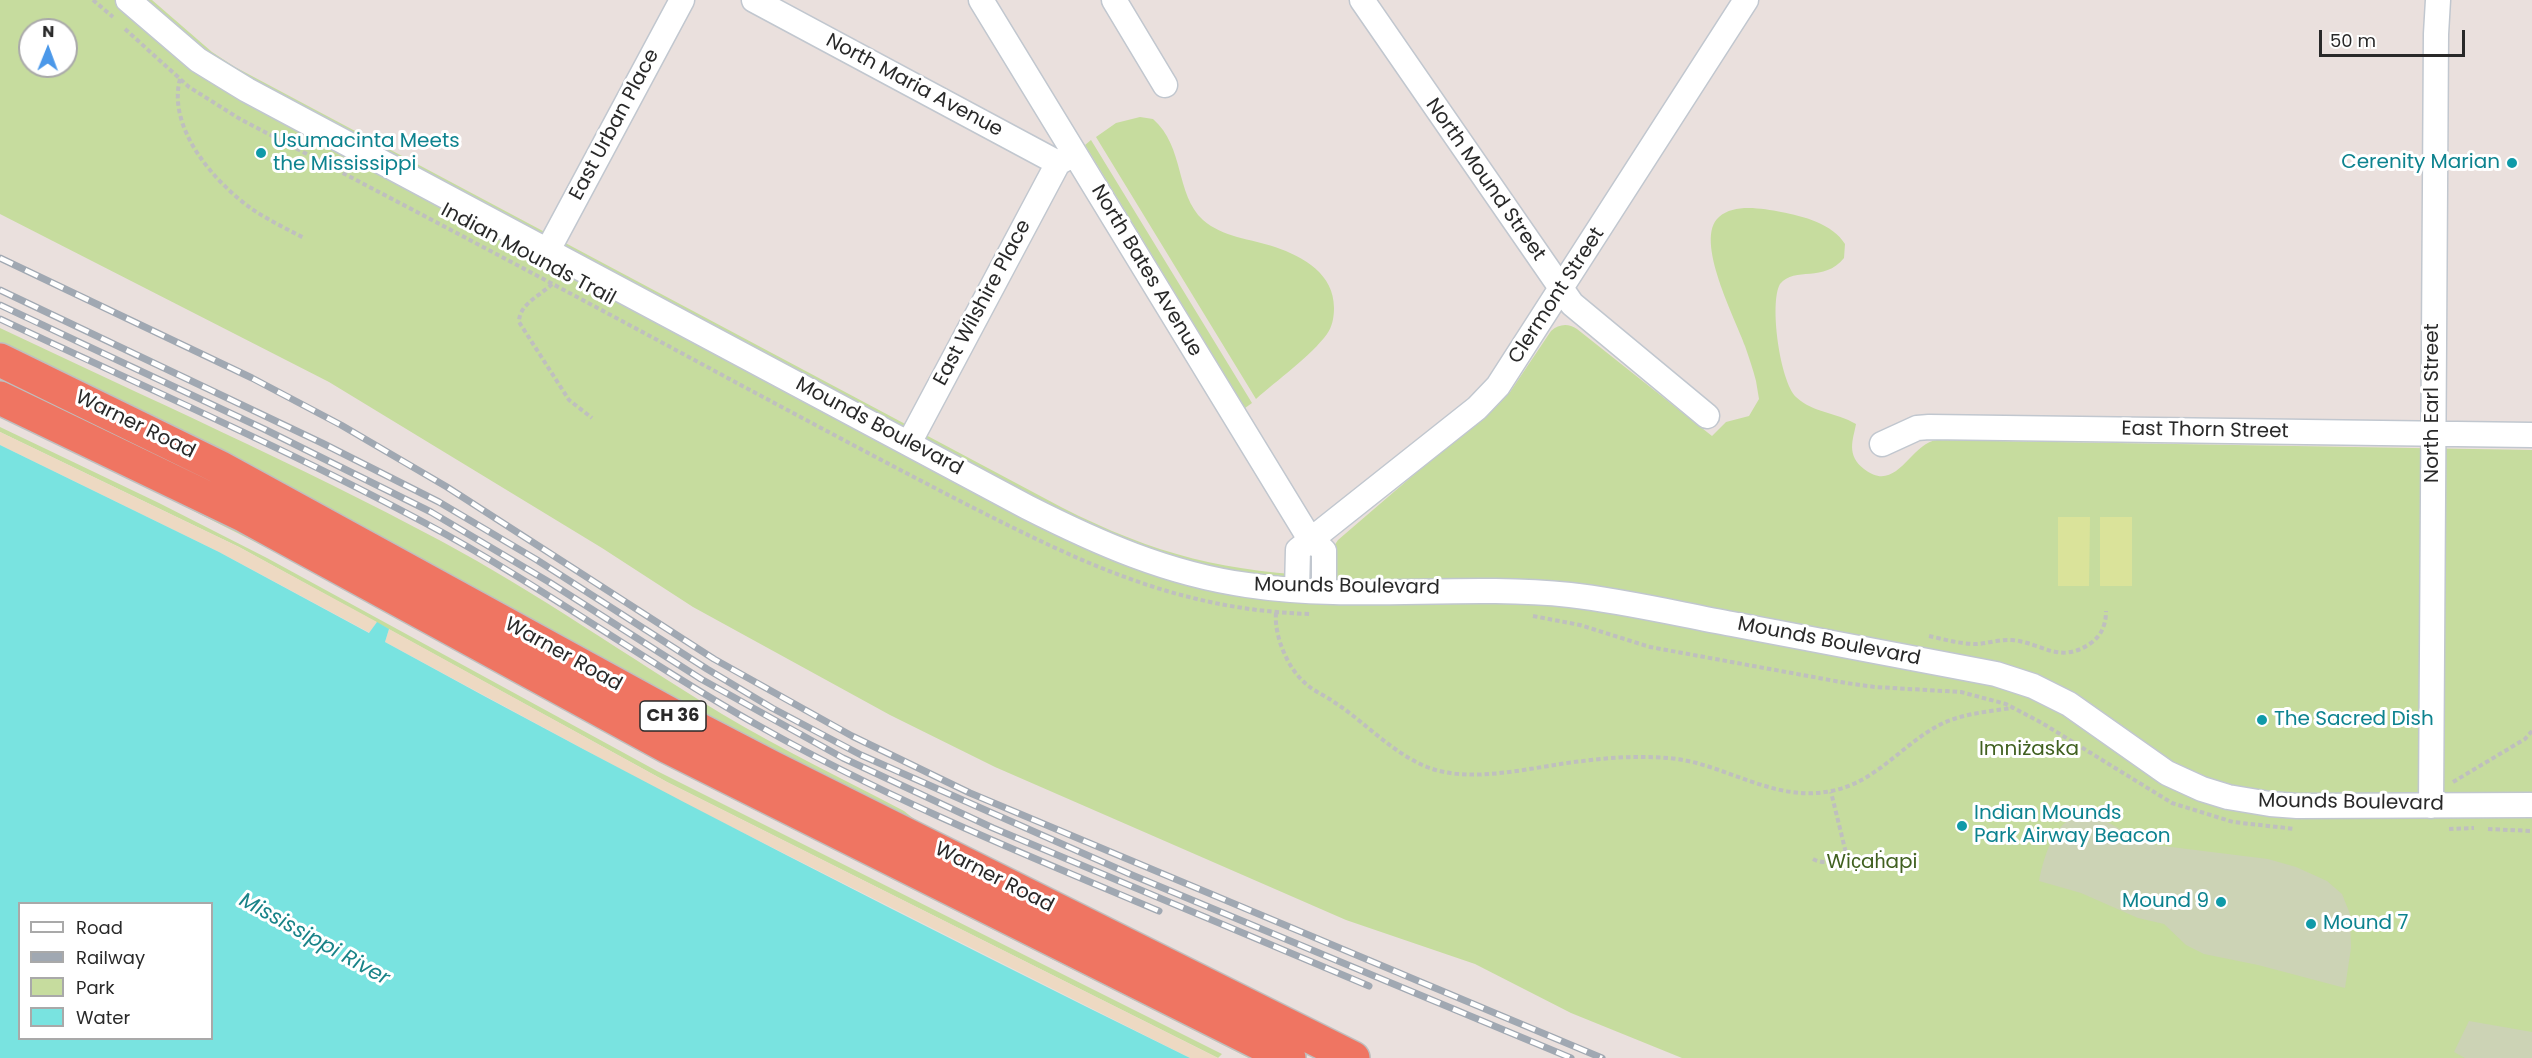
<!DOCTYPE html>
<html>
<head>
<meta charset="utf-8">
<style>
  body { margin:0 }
  #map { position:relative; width:2532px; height:1058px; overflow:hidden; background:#eae0dd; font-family:Poppins,sans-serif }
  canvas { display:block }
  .legend { position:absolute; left:18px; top:902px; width:195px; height:138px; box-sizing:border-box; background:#fff; border:2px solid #a9a9a9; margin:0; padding:8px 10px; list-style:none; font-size:18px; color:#292929 }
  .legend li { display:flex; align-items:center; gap:12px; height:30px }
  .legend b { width:30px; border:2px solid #a9a9a9 }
  .north { position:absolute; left:18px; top:18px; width:60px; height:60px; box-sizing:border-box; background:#fff; border:2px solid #a9a9a9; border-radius:50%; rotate:1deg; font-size:16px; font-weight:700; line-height:24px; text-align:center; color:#292929 }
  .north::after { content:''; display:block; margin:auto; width:21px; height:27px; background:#4b98e9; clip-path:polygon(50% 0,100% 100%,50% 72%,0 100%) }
  .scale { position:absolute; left:2319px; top:30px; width:146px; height:27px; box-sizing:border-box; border:3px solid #292929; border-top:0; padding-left:8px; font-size:18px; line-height:21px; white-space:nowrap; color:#292929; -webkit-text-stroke:4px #fff; paint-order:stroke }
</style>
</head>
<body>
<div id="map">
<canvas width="2532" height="1058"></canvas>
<ul class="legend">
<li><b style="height:8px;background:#fff"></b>Road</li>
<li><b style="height:8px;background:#a0a8b2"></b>Railway</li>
<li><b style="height:16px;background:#c6dc9e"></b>Park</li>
<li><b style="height:16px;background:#79e3e0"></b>Water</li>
</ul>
<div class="north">N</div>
<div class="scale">50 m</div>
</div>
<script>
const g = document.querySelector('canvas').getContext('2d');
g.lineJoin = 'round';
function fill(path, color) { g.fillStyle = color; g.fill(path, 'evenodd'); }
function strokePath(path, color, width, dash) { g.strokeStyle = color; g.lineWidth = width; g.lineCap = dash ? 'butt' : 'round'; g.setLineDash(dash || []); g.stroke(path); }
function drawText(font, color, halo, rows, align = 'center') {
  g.font = font + ' Poppins,sans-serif'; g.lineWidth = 6; g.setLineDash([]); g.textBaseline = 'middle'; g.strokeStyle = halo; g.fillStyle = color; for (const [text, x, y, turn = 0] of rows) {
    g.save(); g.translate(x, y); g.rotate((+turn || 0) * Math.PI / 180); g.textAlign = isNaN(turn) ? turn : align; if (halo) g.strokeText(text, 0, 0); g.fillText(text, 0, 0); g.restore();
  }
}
const green = new Path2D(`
  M 0,0 L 152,0 L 212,52 L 235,67 L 1061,507 C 1155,555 1228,573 1333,576 L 1334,546 L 1338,540 L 1510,392 L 1551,331 C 1559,324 1568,323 1577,329 L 1712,436 L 1726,422 L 1749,416 L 1759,399 L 1756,381 C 1753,369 1749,358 1745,346 C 1736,320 1693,239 1719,217 C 1735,203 1763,209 1781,212 C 1803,216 1833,224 1845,244 L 1844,258 C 1824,283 1795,266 1780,284 C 1769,303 1780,381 1796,397 C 1813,413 1836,412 1856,424 C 1853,440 1846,455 1864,469 C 1897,495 1910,443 1937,440 L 2532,450 L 2532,1058 L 1682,1058 L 1571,1013 L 1475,964 L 1346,920 L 995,767 L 890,715 L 693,607 L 602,548 L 329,382 L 0,214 ZM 30,30 L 66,30 L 66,66 L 30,66 Z
  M 1140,117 L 1153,119 C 1185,147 1175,194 1203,220 C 1222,237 1251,239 1275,247 C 1304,257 1334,274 1334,308 C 1334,318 1332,327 1327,334 C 1311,356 1276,381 1256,399 L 1096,137 L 1116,123 Z
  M 1091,140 L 1252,403 L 1245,408 L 1085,145 Z
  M 0,328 C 147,398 297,464 441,541 C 538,593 628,657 722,714 C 781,749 843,779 904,811 L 923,826 L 814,774 L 0,345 Z
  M 0,413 L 210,513 L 1259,1058 L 1249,1058 L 661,763 L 271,550 L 162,495 L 0,417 Z
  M 0,427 L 159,503 L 267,558 L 657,771 L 1222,1054 L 1218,1058 L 667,782 L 239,547 L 0,432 Z`);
const sand = new Path2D(`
  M 0,432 L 239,547 L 377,622 L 370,633 L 219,552 L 0,445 Z
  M 389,629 L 667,782 L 1218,1058 L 1190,1058 L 674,798 L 385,642 Z`);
const cemetery = new Path2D(`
  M 2081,814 L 2098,817 L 2133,836 L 2155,845 L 2268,859 L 2296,867 L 2327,881 L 2342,894 L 2350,914 L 2351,948 L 2345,988 L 2258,965 L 2204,954 L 2186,945 L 2164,924 L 2138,918 L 2081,893 L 2039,881 C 2044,856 2054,821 2081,814 Z
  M 2469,1021 L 2532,1032 L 2532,1058 L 2465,1058 L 2454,1052 Z`);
const pitch = new Path2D(`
  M 2058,517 L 2090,517 L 2089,586 L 2058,586 Z
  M 2100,517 L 2132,517 L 2132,586 L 2100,586 Z`);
const water = new Path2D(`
  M 0,445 L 219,552 L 369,633 L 377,622 L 389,629 L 385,642 C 650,788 919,924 1190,1058 L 0,1058 ZM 20,904 L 212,904 L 212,1038 L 20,1038 Z`);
const path = new Path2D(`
  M 93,0 L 113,17
  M 125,29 L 189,87 L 240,119 C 406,206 571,293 735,382 C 810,422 886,463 962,502 C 1078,561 1176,610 1310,614
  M 180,79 C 167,128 214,182 252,209 C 268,220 287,229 304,238
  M 552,284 C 540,296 519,304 519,322 L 569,400 L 592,418
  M 1276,613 C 1274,635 1287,667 1304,682 C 1313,691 1324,695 1334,702 C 1365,722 1392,753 1427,767 C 1472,785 1535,766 1583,761 C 1612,757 1640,756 1669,758 C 1725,763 1773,803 1831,791 C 1874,783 1898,749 1934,728 C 1957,714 1985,712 2012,708
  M 1533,616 L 1580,625 L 1650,647 L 1846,683 L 1875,687 L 1961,692 L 2006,704 L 2042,723 L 2172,803 L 2233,822 L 2295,829
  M 1929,636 C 1943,639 1960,644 1975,644 C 1987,644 1999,639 2012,640 C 2043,643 2059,665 2091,643 C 2102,635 2106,624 2106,611
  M 2453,782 L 2525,739 L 2532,731
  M 2449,829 L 2474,828
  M 2488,829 L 2532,831
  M 1813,859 C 1824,865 1838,862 1846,853 L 1831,792`);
const minor = new Path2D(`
  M 128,0 L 198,60 L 247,90 L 1027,507 C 1098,543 1168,574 1247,585 C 1353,601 1462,584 1570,595 C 1624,601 1678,614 1732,624 C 1820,641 1908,658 1996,674 L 2033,686 L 2069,704 L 2167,773 L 2202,789 L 2228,797 L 2270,804 L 2297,806 L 2532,805
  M 754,0 L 1058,163 L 1074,154
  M 981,0 L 1308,536 L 1324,551 L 1324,591
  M 1114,0 L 1165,85
  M 1362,0 L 1572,304 L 1707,416
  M 548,250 L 682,0
  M 909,443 L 1058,163
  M 1882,444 L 1917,428 L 1929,427 L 2532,435
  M 1297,590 L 1298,550 L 1477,408 L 1498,386 L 1746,0
  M 2431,806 L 2436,34 L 2438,0`);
const highway = new Path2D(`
  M 0,360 L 219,467 L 690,725 L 771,767 L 1353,1058
  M 0,398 L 245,516 L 668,747 L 1289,1058`);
const rail = new Path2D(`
  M 0,258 L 252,378 L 341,425 L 447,487 L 714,659 L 852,736 L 970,793 L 1602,1058
  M 0,290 L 322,443 L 439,502 L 537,560 L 707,669 L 772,708 L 861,755 L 1132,875 L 1571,1058
  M 0,305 L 264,429 L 431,512 L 549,582 L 701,679 L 843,758 L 993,828 L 1369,986
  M 0,319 C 142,386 287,449 425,523 C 541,585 646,663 761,727 C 888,799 1024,854 1159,911`);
const markers = [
  [261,153,6,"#0f9aa8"],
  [2512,163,6,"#0f9aa8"],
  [2262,720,6,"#0f9aa8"],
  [1962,826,6,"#0f9aa8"],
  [2221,902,6,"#0f9aa8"],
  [2311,924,6,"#0f9aa8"]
];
const shields = [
  [673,716,66]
];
const shieldNames = [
  ["CH 36",673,716]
];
const streetNames = [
  ["North Maria Avenue",914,86,28],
  ["East Urban Place",615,125,-62],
  ["North Mound Street",1485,180,55],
  ["Indian Mounds Trail",528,255,28],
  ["North Bates Avenue",1146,271,59],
  ["Clermont Street",1557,296,-57],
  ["East Wilshire Place",983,303,-62],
  ["North Earl Street",2433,403,-90],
  ["Warner Road",135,425,26],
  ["Mounds Boulevard",879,427,28],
  ["East Thorn Street",2205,431,1],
  ["Mounds Boulevard",1347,587,1],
  ["Mounds Boulevard",1829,642,11],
  ["Warner Road",563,655,29],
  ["Mounds Boulevard",2351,803,1],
  ["Warner Road",994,878,27]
];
const cultureNames = [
  ["Usumacinta Meets",273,142],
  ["the Mississippi",273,165],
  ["Cerenity Marian",2500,163,"right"],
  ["The Sacred Dish",2274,720],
  ["Indian Mounds",1974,814],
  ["Park Airway Beacon",1974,837],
  ["Mound 9",2209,902,"right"],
  ["Mound 7",2323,924]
];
const parkNames = [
  ["Imniżaska",2029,750],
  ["Wic̣aḣapi",1872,863]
];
const waterNames = [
  ["Mississippi River",314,940,29]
];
fill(green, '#c6dc9e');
fill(sand, '#edd9c2');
fill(cemetery, '#ccd3b5');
fill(pitch, '#dae39a');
fill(water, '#79e3e0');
strokePath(minor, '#c1c7cf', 27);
strokePath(highway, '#bfbfbf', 36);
strokePath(path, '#bfbfbf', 4, [4.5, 3]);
strokePath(minor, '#fff', 24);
strokePath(highway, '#ef7562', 33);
strokePath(rail, '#a0a8b2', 7);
strokePath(rail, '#fff', 4.5, [14]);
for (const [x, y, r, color] of markers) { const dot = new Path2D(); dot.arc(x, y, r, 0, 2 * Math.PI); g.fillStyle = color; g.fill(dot); strokePath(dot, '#fff', 2); }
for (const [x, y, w] of shields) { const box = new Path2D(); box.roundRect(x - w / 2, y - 15, w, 30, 4.5); g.fillStyle = '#fff'; g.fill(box); strokePath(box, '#292929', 1.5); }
drawText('bold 18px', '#292929', null, shieldNames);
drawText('20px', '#292929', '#fff', streetNames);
drawText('20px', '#0d838f', '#fff', cultureNames, 'left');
drawText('20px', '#406020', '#fff', parkNames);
drawText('italic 21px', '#198388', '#fff', waterNames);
</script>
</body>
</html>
